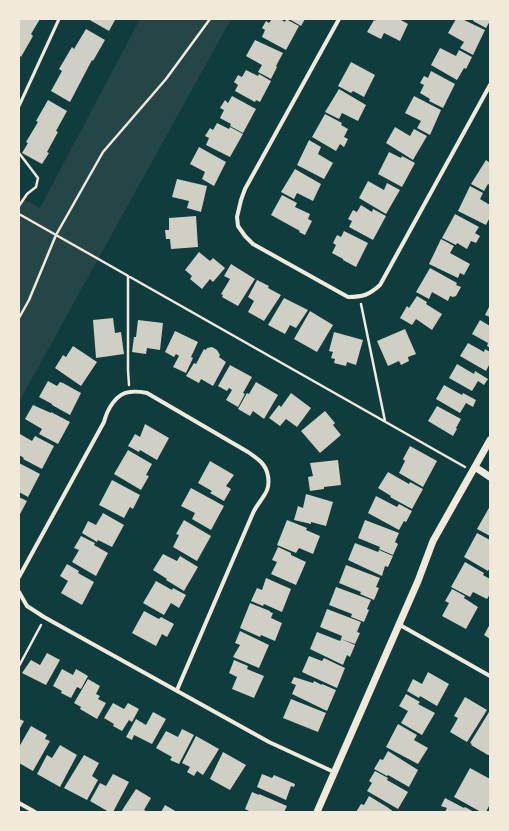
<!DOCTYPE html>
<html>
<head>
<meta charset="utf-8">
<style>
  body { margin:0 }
  #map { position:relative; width:509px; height:831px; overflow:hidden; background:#0f3d3e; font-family:Commissioner,sans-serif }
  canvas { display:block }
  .frame { position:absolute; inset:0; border:20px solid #f1e9da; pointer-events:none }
</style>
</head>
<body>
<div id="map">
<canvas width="509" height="831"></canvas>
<div class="frame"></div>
</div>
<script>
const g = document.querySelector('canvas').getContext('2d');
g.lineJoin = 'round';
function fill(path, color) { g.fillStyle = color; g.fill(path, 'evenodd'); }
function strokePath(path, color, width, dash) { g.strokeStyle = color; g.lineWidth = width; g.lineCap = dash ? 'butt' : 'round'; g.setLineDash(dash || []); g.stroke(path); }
const green = new Path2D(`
  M 140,19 L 231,19 L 19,402 L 19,197 L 40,208 Z`);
const building = new Path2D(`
  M 19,19 L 40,19 L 31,34 L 33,36 L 21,57 L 19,55 Z
  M 88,19 L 113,19 L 115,20 L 109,31 Z
  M 272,19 L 280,19 L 285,22 L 286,19 L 299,26 L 286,50 L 262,37 L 265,30 L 262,28 L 266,21 L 269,23 Z
  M 289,19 L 305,19 L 301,26 Z
  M 376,19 L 399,19 L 408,24 L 400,41 L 384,33 L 381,39 L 367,32 L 374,20 L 375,21 Z
  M 456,19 L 462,19 L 485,30 L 473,55 L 460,48 L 464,42 L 448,33 Z
  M 474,19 L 490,19 L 490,21 L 486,28 L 473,21 Z
  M 86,29 L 105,40 L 93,61 L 92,60 L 70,102 L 51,91 L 62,71 L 59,69 L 72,47 L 74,49 Z
  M 255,40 L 283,53 L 276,66 L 277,67 L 271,79 L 258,72 L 262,65 L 246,56 Z
  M 440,48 L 456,56 L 459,50 L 472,57 L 466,69 L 464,68 L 457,80 L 431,65 Z
  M 351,62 L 375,75 L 364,97 L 353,91 L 351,93 L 338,86 Z
  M 246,70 L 258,76 L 259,74 L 271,81 L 260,102 L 256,100 L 255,102 L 235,91 L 238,85 L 234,82 L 238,75 L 242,77 Z
  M 431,71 L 455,84 L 443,108 L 429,101 L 430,99 L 420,93 L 424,85 L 420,83 L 424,76 L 428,78 Z
  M 339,89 L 366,105 L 358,121 L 342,113 L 339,119 L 325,112 Z
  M 232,96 L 256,109 L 243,133 L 230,126 L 231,124 L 220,118 L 224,110 L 220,108 L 225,100 L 228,103 Z
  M 414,96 L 441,110 L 430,135 L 417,128 L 421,121 L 405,113 Z
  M 48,100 L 67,111 L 56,131 L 58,132 L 47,152 L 49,153 L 42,164 L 22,153 L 28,143 L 26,142 L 38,122 L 36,121 Z
  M 325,114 L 342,123 L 341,125 L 348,129 L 344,137 L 348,139 L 344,147 L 340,144 L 336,151 L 312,137 Z
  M 217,123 L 229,129 L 230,127 L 243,134 L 230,157 L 206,145 L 209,138 L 205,136 L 210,128 L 213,130 Z
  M 395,127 L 410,136 L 414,129 L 427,136 L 413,160 L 386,143 Z
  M 309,140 L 321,147 L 318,154 L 333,163 L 324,179 L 297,165 Z
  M 199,147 L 226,162 L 214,186 L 202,179 L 205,172 L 190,164 Z
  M 389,152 L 401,158 L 402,156 L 415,163 L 402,187 L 378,174 Z
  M 486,160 L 490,163 L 490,185 L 488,184 L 484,191 L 471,184 Z
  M 295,169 L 321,184 L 313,201 L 297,193 L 294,199 L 281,192 Z
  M 177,179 L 207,186 L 201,212 L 187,208 L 189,201 L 172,197 Z
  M 368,181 L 384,190 L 387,183 L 400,190 L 386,214 L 359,198 Z
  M 470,186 L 483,193 L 480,199 L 490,205 L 490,217 L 486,225 L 458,211 Z
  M 282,195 L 297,203 L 295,207 L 310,214 L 308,219 L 312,221 L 305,235 L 299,232 L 300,231 L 271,215 Z
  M 361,205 L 372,212 L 373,209 L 386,216 L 373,240 L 349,227 L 352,221 L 348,219 L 353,210 L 357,212 Z
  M 455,214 L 479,227 L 475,233 L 480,236 L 476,243 L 471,241 L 467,249 L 457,243 L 456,245 L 442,238 Z
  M 196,216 L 198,247 L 171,249 L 170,239 L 166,239 L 165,230 L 169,230 L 169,218 Z
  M 344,231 L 368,243 L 356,267 L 343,260 L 343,259 L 332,253 L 336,245 L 333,243 L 337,235 L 341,237 Z
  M 441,239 L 454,246 L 450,253 L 470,264 L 464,275 L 460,273 L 458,278 L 429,264 Z
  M 199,252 L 210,261 L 213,258 L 225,268 L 213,282 L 210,279 L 202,289 L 190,279 L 192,276 L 185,270 Z
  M 231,264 L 255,279 L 238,306 L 222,297 L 223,295 L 221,294 L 230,279 L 224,276 Z
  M 430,268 L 457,283 L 456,285 L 461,287 L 456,296 L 453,297 L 450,296 L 448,301 L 432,292 L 429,299 L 416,292 Z
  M 257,280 L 269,286 L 268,288 L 281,295 L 264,321 L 248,312 L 254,301 L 248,297 Z
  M 417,296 L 427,302 L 426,304 L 442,314 L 432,330 L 416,319 L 412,325 L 400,318 L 407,306 L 409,308 Z
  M 284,298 L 308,310 L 296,328 L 290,325 L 285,334 L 268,325 Z
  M 490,305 L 490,317 L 485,315 Z
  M 310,311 L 333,325 L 317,352 L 294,339 Z
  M 113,318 L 115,333 L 121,332 L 124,354 L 96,358 L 93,320 Z
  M 138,320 L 163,323 L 160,350 L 147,348 L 146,354 L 132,352 L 134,337 L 136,337 Z
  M 480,320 L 490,326 L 490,348 L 487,346 L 488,343 L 472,334 Z
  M 405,329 L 416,354 L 408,357 L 409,361 L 401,365 L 399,361 L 388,366 L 377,341 Z
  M 175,331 L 198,342 L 191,357 L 193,358 L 186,373 L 173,367 L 179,356 L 176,354 L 174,357 L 165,352 Z
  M 334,332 L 363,340 L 356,365 L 347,362 L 346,366 L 334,363 L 335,359 L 331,358 L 333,352 L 329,351 Z
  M 468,343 L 484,352 L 485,349 L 490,352 L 490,363 L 486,371 L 460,356 Z
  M 73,346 L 97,362 L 81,386 L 55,368 L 63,355 L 66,357 Z
  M 212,347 L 217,350 L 220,355 L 219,357 L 226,362 L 213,386 L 201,379 L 199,383 L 186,376 L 194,363 L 196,364 L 204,349 L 206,350 L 207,348 Z
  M 457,364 L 474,374 L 475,371 L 488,379 L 484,385 L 478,381 L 472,391 L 449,378 Z
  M 230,365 L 252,377 L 243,393 L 245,394 L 238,407 L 226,400 L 232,390 L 229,388 L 227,391 L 218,386 Z
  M 48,381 L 57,386 L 60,382 L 63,383 L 81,393 L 70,415 L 52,405 L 52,404 L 39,397 Z
  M 256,382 L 278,395 L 264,419 L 253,411 L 250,416 L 238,409 L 247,393 L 249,394 Z
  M 444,385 L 462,395 L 463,393 L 476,400 L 473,407 L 466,403 L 460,413 L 436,399 Z
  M 291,393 L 311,408 L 297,427 L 286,419 L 280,426 L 269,418 L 279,405 L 281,407 Z
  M 33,405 L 51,413 L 51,412 L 70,422 L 58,444 L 39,434 L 42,429 L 25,419 Z
  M 437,406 L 461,419 L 456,428 L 457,429 L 453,436 L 428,421 Z
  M 325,411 L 335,423 L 333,425 L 341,435 L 320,453 L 301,431 Z
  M 145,424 L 169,438 L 157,460 L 140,450 L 139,452 L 128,446 L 135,434 L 140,437 Z
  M 20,434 L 32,441 L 35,436 L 54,446 L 42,469 L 23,459 L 24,458 L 19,455 Z
  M 410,446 L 437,461 L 423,487 L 399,473 L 405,461 L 403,459 Z
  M 128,450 L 152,464 L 146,475 L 149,476 L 141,490 L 114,474 Z
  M 338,460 L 341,485 L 324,487 L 324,489 L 310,491 L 308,477 L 313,476 L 310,463 Z
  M 210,461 L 234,475 L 226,486 L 231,489 L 224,501 L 210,493 L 212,491 L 198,483 Z
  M 19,463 L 40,474 L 28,497 L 19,492 Z
  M 388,472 L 409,484 L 410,482 L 423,489 L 412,509 L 390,497 L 391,496 L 378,488 Z
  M 112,480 L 140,495 L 133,509 L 130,507 L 124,518 L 99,505 Z
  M 191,488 L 224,506 L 211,530 L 192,519 L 195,513 L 181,506 Z
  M 306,494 L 333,502 L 326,526 L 311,522 L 311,524 L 294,520 L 298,506 L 303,508 Z
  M 376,496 L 397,507 L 399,504 L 412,511 L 406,522 L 404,521 L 399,530 L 368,513 Z
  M 19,497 L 27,501 L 19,516 Z
  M 490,506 L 490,536 L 477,529 Z
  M 103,513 L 124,525 L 112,547 L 98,540 L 97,542 L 82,533 L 88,521 L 96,525 Z
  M 184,520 L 211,536 L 197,561 L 173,547 L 179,535 L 176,534 Z
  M 287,520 L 307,528 L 306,530 L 320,536 L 313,554 L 299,548 L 296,553 L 277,545 Z
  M 365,520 L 399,533 L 395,542 L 398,544 L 393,555 L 379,549 L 380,547 L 358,538 Z
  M 477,533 L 490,540 L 490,567 L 488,571 L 464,557 Z
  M 81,536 L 95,543 L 94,545 L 108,553 L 96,576 L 72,562 L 79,550 L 74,548 Z
  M 355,543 L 378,552 L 379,550 L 393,556 L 388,567 L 385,566 L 382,576 L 348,560 Z
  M 278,547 L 291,553 L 291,555 L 306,562 L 296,585 L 271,574 L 277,562 L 272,560 Z
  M 163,554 L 177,561 L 180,556 L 198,567 L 184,591 L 166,580 L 167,579 L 153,570 Z
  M 465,562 L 484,573 L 483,575 L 490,579 L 490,594 L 487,599 L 473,592 L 470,597 L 451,587 Z
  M 67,564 L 79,571 L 78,573 L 94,582 L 82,605 L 61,593 L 68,581 L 60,576 Z
  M 346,565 L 380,578 L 376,587 L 379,588 L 374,600 L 360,594 L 361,592 L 339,583 Z
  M 266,578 L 291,589 L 282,612 L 264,604 L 263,606 L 251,601 L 257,588 L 262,590 Z
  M 156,581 L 172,590 L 173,588 L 186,595 L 179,608 L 171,603 L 164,615 L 143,603 Z
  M 336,587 L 371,600 L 367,609 L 369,610 L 364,622 L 351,617 L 352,614 L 329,605 Z
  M 452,589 L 465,596 L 464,598 L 478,607 L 466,629 L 442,616 L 449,603 L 445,601 Z
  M 250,603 L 270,611 L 270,612 L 273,613 L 271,618 L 282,623 L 275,641 L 261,635 L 260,637 L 240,628 Z
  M 327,609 L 361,622 L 357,632 L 360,633 L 355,644 L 341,639 L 342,636 L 320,627 Z
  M 144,611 L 159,619 L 161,617 L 174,624 L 167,637 L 162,634 L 156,646 L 132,633 Z
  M 490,624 L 490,639 L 484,635 Z
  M 240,631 L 269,645 L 259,668 L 233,657 L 240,645 L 235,643 Z
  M 317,632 L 340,641 L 341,639 L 355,645 L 350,657 L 347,655 L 343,665 L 310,649 Z
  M 47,653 L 60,660 L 46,685 L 22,673 L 31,660 L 40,665 Z
  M 309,656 L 322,661 L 324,658 L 345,668 L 337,688 L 302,672 Z
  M 234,660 L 248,666 L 247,669 L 264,676 L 254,698 L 232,689 L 237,677 L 229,673 Z
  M 62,669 L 73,675 L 76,669 L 88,676 L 81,689 L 77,687 L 71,698 L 61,693 L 62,691 L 53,686 Z
  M 428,672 L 449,684 L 437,706 L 420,696 L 419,698 L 407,691 L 413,679 L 422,684 Z
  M 294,677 L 313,683 L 314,681 L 322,685 L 322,684 L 336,690 L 327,711 L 292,694 L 296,685 L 291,683 Z
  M 88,679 L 100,686 L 96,694 L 100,696 L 98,699 L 106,703 L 97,719 L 80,709 L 81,707 L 74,703 Z
  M 406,694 L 420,702 L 418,704 L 435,713 L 422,735 L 401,723 L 408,711 L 399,706 Z
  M 465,697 L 487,710 L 467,742 L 450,732 L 458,718 L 454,716 Z
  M 291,699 L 326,713 L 318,732 L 283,718 Z
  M 113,703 L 124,709 L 128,703 L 139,709 L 132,722 L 129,720 L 122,731 L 113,726 L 114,724 L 104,718 Z
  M 153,712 L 166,719 L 152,744 L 134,735 L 132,740 L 126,737 L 136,719 L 146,725 Z
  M 489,712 L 490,712 L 490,755 L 488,755 L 471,745 L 472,744 L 470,743 Z
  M 19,719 L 24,721 L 19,730 Z
  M 398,724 L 417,735 L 414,740 L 428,748 L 418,764 L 386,747 Z
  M 31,726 L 47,735 L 45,739 L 50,741 L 33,771 L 19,763 L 19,747 Z
  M 182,729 L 194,735 L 179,764 L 170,760 L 172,757 L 156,748 L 166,731 L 178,737 Z
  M 196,736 L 219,749 L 203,775 L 197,771 L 194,776 L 187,772 L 190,767 L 182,763 Z
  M 60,745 L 77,755 L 60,787 L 37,774 L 47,755 L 52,758 Z
  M 388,751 L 418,770 L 409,787 L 388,775 L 387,776 L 374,769 L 380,759 L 383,760 Z
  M 223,752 L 246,765 L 230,790 L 210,779 Z
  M 84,755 L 99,763 L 92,776 L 98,780 L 87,800 L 64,788 Z
  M 470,768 L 490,779 L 490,804 L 486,812 L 481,812 L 454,797 Z
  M 375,771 L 388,778 L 387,780 L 408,792 L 398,809 L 367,791 L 372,783 L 369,781 Z
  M 113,774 L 129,782 L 113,812 L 109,812 L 90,801 L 100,783 L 106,786 Z
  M 262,774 L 272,778 L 274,775 L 295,784 L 294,787 L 291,786 L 286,800 L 257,787 Z
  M 136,789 L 151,798 L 144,810 L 148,812 L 121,812 Z
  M 252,792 L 259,795 L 259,794 L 287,806 L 284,812 L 251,812 L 245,809 Z
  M 369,796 L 387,807 L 394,812 L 356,812 L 361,804 L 364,805 Z
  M 445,798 L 464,808 L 465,807 L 474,812 L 445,812 L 447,808 L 441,806 Z
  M 165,805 L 177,812 L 161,812 Z`);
const path = new Path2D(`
  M 19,153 L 38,178 L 36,187 L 27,194 L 19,206
  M 19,214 L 465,467
  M 128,276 L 128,370 L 129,385
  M 361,304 L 385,421
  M 19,318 L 29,300 L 56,235 L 103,152 L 166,79 L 210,19
  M 19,666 L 41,625`);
const service = new Path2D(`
  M 19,106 L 59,19`);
const minor = new Path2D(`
  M 339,19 L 245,189 L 241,200 L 237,217 L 238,226 L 245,236 L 253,244 L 348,297 C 363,297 369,295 380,285 L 490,85
  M 19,577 L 104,422 C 107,410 116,393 130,392 C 136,391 142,392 147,393 L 248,452 C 252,455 257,458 261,462 C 269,470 271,485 265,494 C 261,501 256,506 253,513 L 177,690
  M 19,592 L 27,606 L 44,617 L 269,742 L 334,772
  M 400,625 L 490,676
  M 19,803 L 35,812`);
const tertiary = new Path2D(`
  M 475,467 L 490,477
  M 317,812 L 418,581 L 433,541 L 490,440`);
fill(green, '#244646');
fill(building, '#cfcfc3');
strokePath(path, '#f1e9da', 2.5);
strokePath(service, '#f1e9da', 3);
strokePath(minor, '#f1e9da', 4);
strokePath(tertiary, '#f1e9da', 7);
</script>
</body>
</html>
